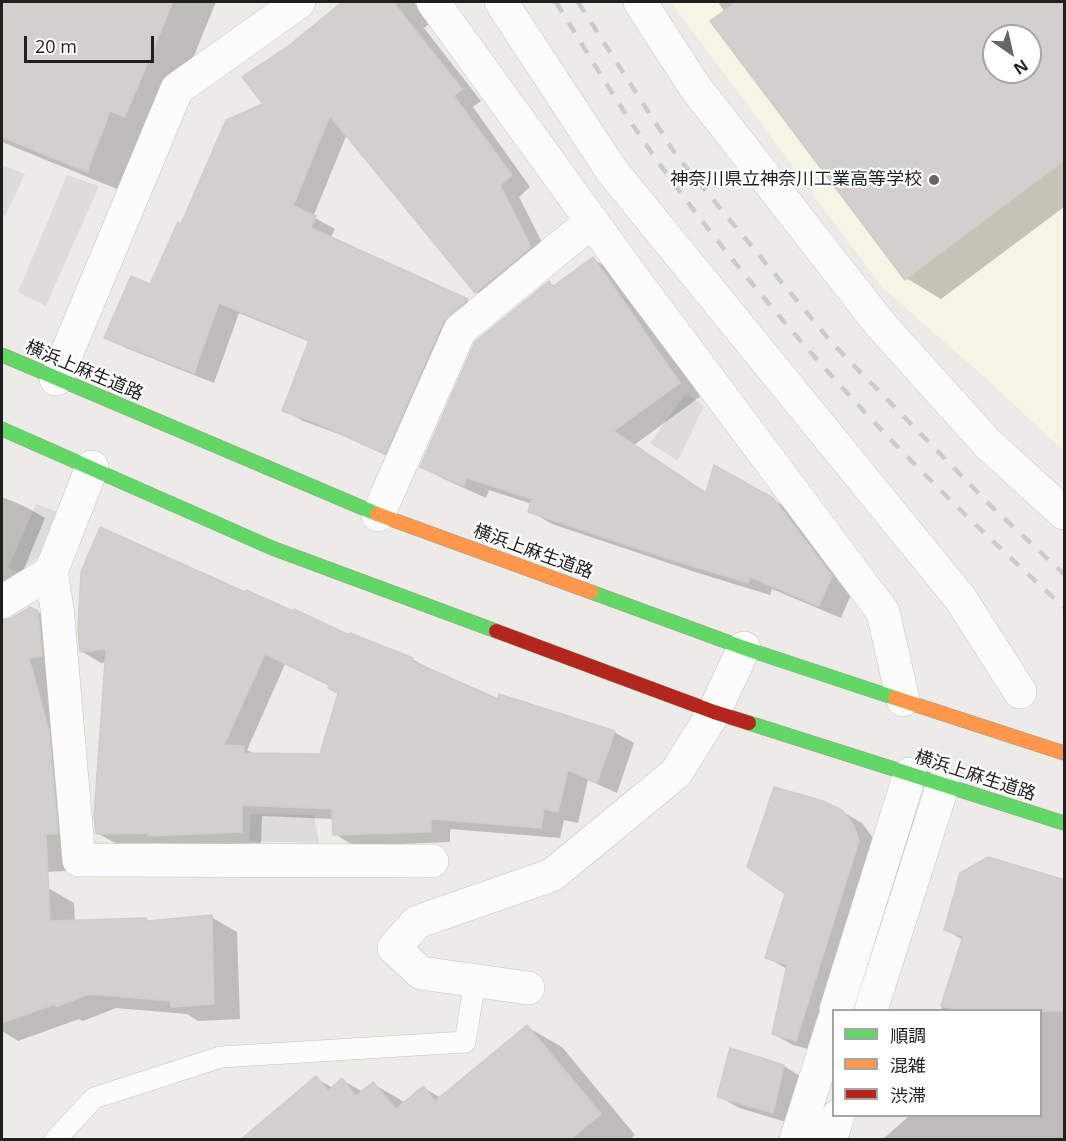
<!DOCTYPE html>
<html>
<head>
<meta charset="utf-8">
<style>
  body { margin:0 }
  #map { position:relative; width:1066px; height:1141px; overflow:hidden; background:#edebe8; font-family:"Open Sans","Noto Sans JP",sans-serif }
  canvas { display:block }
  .frame { position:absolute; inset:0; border:3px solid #1f1f1f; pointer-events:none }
  .legend { position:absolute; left:832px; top:1009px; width:210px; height:108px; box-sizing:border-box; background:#fff; border:2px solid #a5a5a5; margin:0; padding:8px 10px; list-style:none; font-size:18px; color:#1f1f1f }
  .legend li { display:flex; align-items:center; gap:12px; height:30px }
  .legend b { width:30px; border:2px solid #a5a5a5 }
  .north { position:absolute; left:982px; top:24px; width:60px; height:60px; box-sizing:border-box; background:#fff; border:2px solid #a5a5a5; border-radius:50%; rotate:146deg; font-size:16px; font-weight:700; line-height:24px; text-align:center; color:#1f1f1f }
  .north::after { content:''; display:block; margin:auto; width:21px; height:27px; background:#676665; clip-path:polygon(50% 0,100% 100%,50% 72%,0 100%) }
  .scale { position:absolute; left:24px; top:36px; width:130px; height:27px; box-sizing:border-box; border:3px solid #1f1f1f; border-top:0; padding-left:8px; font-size:18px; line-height:21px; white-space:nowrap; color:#1f1f1f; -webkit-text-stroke:4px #fff; paint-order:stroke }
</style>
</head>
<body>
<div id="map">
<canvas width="1066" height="1141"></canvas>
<div class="frame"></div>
<ul class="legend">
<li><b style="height:8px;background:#63d668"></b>順調</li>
<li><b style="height:8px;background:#ff974d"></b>混雑</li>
<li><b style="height:8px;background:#b3261e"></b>渋滞</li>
</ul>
<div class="north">N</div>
<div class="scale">20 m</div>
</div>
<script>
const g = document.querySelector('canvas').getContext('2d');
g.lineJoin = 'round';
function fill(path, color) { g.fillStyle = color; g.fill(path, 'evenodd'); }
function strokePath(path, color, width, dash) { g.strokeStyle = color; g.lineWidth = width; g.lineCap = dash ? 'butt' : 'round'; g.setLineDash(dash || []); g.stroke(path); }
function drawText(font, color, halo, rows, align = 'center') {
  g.font = font + ' "Open Sans","Noto Sans JP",sans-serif'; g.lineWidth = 4.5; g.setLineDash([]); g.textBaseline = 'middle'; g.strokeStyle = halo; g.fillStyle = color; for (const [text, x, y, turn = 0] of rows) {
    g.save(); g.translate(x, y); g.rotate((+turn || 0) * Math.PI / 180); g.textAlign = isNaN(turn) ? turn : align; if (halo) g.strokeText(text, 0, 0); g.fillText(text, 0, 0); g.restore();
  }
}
const education = new Path2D(`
  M 671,2 L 1064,2 L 1064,451 L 991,383 L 882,287 ZM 994,36 L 1030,36 L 1030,72 L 994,72 Z`);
const parking = new Path2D(`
  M 2,165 L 25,174 L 5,216 L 2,214 Z
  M 67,175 L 99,186 L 46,306 L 18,292 Z
  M 686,393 L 704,406 L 678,461 L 650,443 Z
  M 36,504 L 58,512 L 44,553 L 18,572 L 8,568 Z
  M 251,814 L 314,815 L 319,843 L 249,841 Z`);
const shadow = new Path2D(`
  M 2,2 L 216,2 L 161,136 L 122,191 L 2,142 Z
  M 345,2 L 414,2 L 429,24 L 424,28 L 481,101 L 473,107 L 530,187 L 519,197 L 550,258 L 496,303 L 476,292 L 347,134 L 313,217 L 335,229 L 330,239 L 467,300 L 486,311 L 405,464 L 339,434 L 303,421 L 284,410 L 310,342 L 239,313 L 214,383 L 126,348 L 106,337 L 150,286 L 182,226 L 265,104 L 287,49 Z
  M 718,2 L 1064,2 L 1064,207 L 941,299 L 906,278 ZM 994,36 L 1030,36 L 1030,72 L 994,72 Z
  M 593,259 L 615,272 L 701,396 L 634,445 L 707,493 L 715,467 L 796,513 L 853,590 L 841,618 L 772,589 L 770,595 L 695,572 L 552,524 L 530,511 L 532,504 L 489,490 L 486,498 L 444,479 L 422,467 L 549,283 L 555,286 Z
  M 2,497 L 26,507 L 45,518 L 19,581 L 2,592 Z
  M 246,594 L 350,637 L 412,659 L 432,670 L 499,701 L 614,732 L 634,743 L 617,793 L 588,780 L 578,823 L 564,820 L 560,838 L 450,829 L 450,842 L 354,846 L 335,834 L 334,819 L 262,816 L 261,843 L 169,846 L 164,843 L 117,844 L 97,833 L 107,662 L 101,663 L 81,651 ZM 285,664 L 331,686 L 339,692 L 321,755 L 255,754 L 247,750 Z
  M 2,596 L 5,622 L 38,612 L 58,624 L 66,871 L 2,874 Z
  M 841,811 L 862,823 L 873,838 L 816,1051 L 793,1045 L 773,1034 L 787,969 L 766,957 Z
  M 1064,881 L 1064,1140 L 882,1140 L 909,1116 L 1040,1116 L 1040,1010 L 941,1010 L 963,940 L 946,930 Z
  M 48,888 L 74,903 L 75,922 L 146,919 L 152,923 L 211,917 L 237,932 L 240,1019 L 198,1021 L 187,1014 L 116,1008 L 83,1021 L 79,1019 L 18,1041 L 2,1031 L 2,904 Z
  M 527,1027 L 562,1047 L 635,1135 L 629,1140 L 242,1140 L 316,1078 L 333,1088 L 342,1080 L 363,1092 L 373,1084 L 406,1103 L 424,1088 L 441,1098 Z
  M 732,1050 L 784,1066 L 803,1078 L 793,1124 L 739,1108 L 719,1096 Z`);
const building = new Path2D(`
  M 2,2 L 173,2 L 125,117 L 110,111 L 87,172 L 2,137 Z
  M 342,2 L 393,2 L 462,89 L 454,96 L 512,175 L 500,185 L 531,247 L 475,293 L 330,116 L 293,206 L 316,216 L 311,228 L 468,299 L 443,322 L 385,454 L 317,423 L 282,411 L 309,340 L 219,303 L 194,373 L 104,338 L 131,276 L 150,284 L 178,222 L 181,224 L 226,120 L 263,104 L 242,77 L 286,48 Z
  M 736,2 L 1065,2 L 1065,160 L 905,280 L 710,21 ZM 994,36 L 1030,36 L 1030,72 L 994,72 Z
  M 593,257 L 680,383 L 614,431 L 706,493 L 714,465 L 773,498 L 832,576 L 819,606 L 750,577 L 748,583 L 672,560 L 528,512 L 532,499 L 467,478 L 464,486 L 420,467 L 475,342 L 549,281 L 552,287 Z
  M 100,527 L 245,592 L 246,590 L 293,611 L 294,609 L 349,635 L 350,633 L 413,658 L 412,661 L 498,699 L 499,694 L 615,731 L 597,783 L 568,770 L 558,812 L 544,809 L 541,828 L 431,819 L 431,832 L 333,835 L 332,809 L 242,805 L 242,832 L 148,836 L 148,833 L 96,834 L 94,816 L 106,649 L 80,652 L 78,630 L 81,572 ZM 265,654 L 329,685 L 328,688 L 338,693 L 320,754 L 244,753 L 244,746 L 224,745 Z
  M 30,607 L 38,611 L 42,656 L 29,658 L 49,731 L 58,834 L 46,834 L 50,921 L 146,918 L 147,921 L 212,915 L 214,1004 L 171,1007 L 170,1001 L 89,994 L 56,1007 L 55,1004 L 2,1023 L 2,621 L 12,618 Z
  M 774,787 L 823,801 L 842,810 L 854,826 L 859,841 L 796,1041 L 772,1034 L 787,965 L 765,958 L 785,894 L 747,867 Z
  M 988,857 L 1065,880 L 1065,1011 L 961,1011 L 941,1006 L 963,936 L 944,930 L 960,873 Z
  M 527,1025 L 601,1114 L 570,1140 L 240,1140 L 316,1076 L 328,1091 L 342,1078 L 356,1096 L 373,1082 L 396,1109 L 423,1086 L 435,1101 Z
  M 730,1048 L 784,1065 L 773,1113 L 717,1097 Z`);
const lane = new Path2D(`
  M 55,1140 L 94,1098 L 221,1057 L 465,1042 L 475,981`);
const street = new Path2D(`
  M 433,2 L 633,278 L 883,612 L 903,700
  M 501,2 L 612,171 L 960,598 L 1020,692
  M 640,2 L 695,87 L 880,324 L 988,444 L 1064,513
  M 56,379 L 177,89 L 299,2
  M 378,515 L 460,330 L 592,221
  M 51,572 L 57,608 L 79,860 L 432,861
  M 2,602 L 51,572 L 92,467
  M 528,988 L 421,973 L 394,948 L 417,922 L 552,875 L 676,773 L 714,712 L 744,648
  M 836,1010 L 910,774
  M 871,1010 L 943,784
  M 796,1140 L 834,1020
  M 830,1140 L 838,1116`);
const fast = new Path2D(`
  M 2,355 L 377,514
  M 2,429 L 272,548 L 496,631
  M 591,592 L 744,648 L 895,698
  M 749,723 L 1064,823`);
const slow = new Path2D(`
  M 377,514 L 591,592
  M 895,698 L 1064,753`);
const jam = new Path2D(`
  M 496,631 L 714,712 L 749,723`);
const rail = new Path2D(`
  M 556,2 C 590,57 623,113 661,166 C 778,327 916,474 1064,607
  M 578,2 L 676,155 L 832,343 L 991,506 L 1064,574`);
const markers = [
  [934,180,6,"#676665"]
];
const poiNames = [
  ["神奈川県立神奈川工業高等学校",922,180]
];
const streetNames = [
  ["横浜上麻生道路",84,371,23],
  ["横浜上麻生道路",533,552,20],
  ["横浜上麻生道路",975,776,18]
];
fill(education, '#f6f4e4');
fill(parking, '#dddcdb');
fill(shadow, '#0003');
fill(building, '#d2cfcd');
strokePath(building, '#d0ccc9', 1.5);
strokePath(lane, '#c4c3c2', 22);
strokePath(street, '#c4c3c2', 34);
strokePath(fast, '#a39785', 15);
strokePath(slow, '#a39785', 15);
strokePath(jam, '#a39785', 15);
strokePath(lane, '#fcfcfc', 21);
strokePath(street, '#fcfcfc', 33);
strokePath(fast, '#63d668', 14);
strokePath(slow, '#ff974d', 14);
strokePath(jam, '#b3261e', 14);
strokePath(rail, '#cbcbca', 4.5, [12, 12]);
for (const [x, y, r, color] of markers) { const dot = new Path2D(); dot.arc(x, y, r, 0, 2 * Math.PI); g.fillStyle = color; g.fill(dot); strokePath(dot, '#fff', 2); }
drawText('18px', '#1f1f1f', '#fff', poiNames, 'right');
drawText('18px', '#1f1f1f', '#fff', streetNames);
</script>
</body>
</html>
